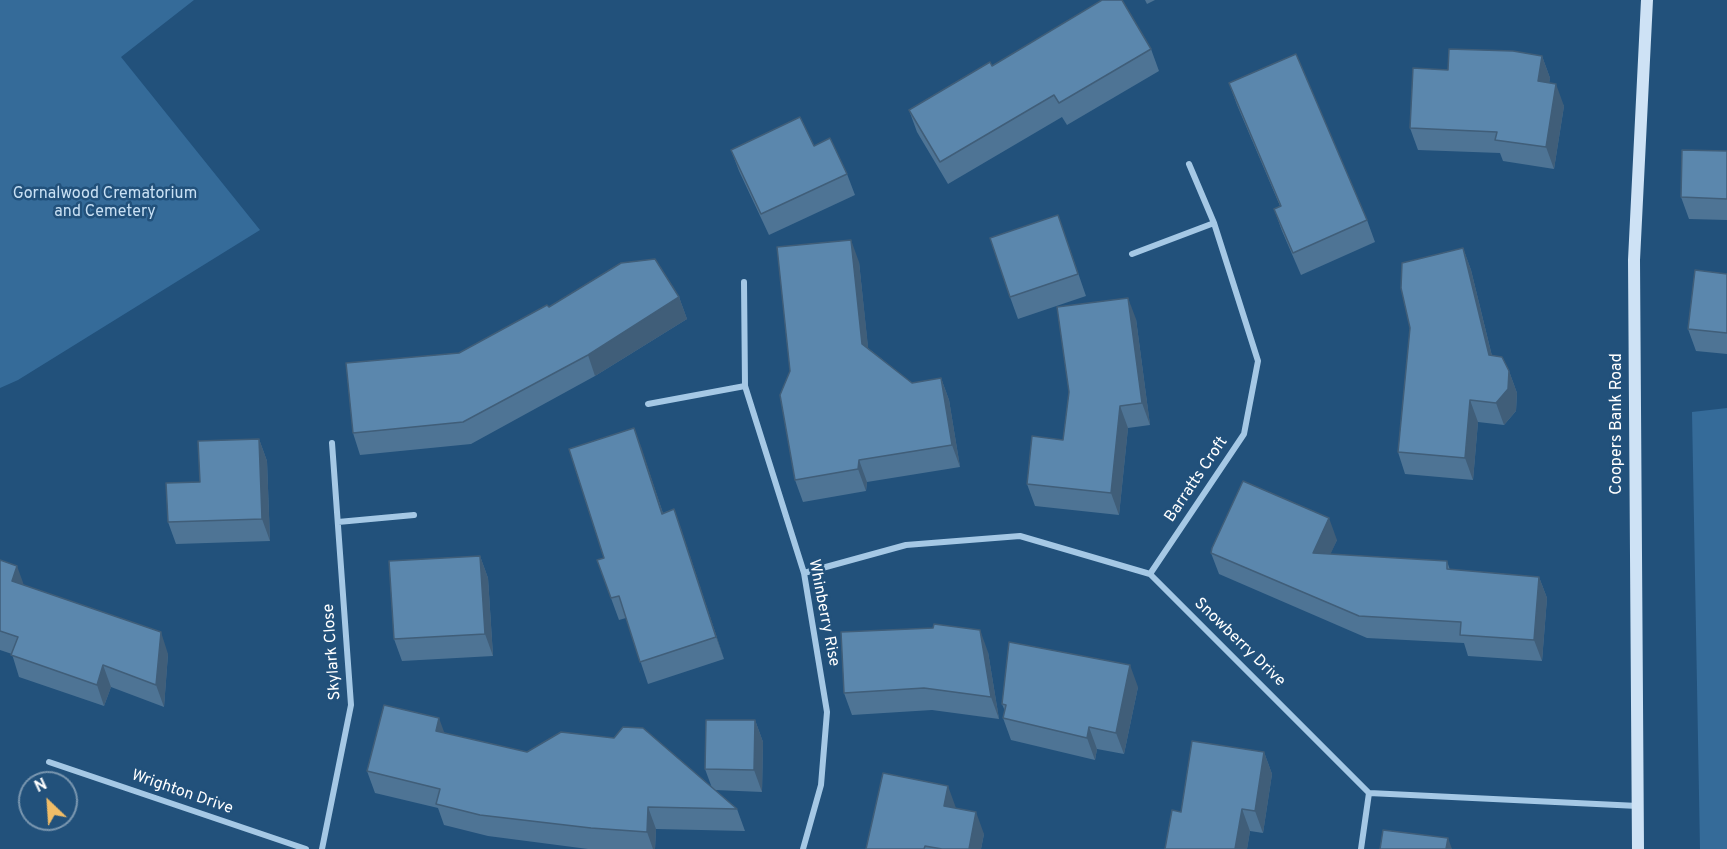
<!DOCTYPE html>
<html>
<head>
<meta charset="utf-8">
<style>
  body { margin:0 }
  #map { position:relative; width:1727px; height:849px; overflow:hidden; background:#22517b; font-family:Overpass,sans-serif }
  canvas { display:block }
  .north { position:absolute; left:18px; top:771px; width:60px; height:60px; box-sizing:border-box; background:#22517b; border:2px solid #7a97b0; border-radius:50%; rotate:335deg; font-size:16px; font-weight:700; line-height:24px; text-align:center; color:#fff }
  .north::after { content:''; display:block; margin:auto; width:21px; height:27px; background:#f1bd67; clip-path:polygon(50% 0,100% 100%,50% 72%,0 100%) }
</style>
</head>
<body>
<div id="map">
<canvas width="1727" height="849"></canvas>
<div class="north">N</div>
</div>
<script>
const g = document.querySelector('canvas').getContext('2d');
g.lineJoin = 'round';
function fill(path, color) { g.fillStyle = color; g.fill(path, 'evenodd'); }
function strokePath(path, color, width, dash) { g.strokeStyle = color; g.lineWidth = width; g.lineCap = dash ? 'butt' : 'round'; g.setLineDash(dash || []); g.stroke(path); }
function drawText(font, color, halo, rows, align = 'center') {
  g.font = font + ' Overpass,sans-serif'; g.lineWidth = 5; g.setLineDash([]); g.textBaseline = 'middle'; g.strokeStyle = halo; g.fillStyle = color; for (const [text, x, y, turn = 0] of rows) {
    g.save(); g.translate(x, y); g.rotate((+turn || 0) * Math.PI / 180); g.textAlign = isNaN(turn) ? turn : align; if (halo) g.strokeText(text, 0, 0); g.fillText(text, 0, 0); g.restore();
  }
}
const green = new Path2D(`
  M 0,0 L 194,0 L 121,57 L 260,230 L 18,380 L 0,388 Z
  M 1727,408 L 1727,849 L 1700,849 L 1692,412 Z`);
const street = new Path2D(`
  M 1132,254 L 1214,223
  M 744,282 L 745,386 L 804,573 L 827,712 L 821,785 L 803,849
  M 648,404 L 745,386
  M 338,522 L 414,515
  M 804,573 L 906,545 L 1020,536 L 1150,574 L 1369,793 L 1638,806
  M 1150,574 L 1244,434 L 1258,361 L 1214,223 L 1189,164
  M 49,762 L 306,849
  M 322,849 L 351,705 L 332,443
  M 1361,849 L 1369,793`);
const secondary = new Path2D(`
  M 1638,849 L 1634,260 L 1647,0`);
const wall = new Path2D(`
  M 1145,0 L 1155,0 L 1147,4 Z
  M 1151,49 L 1159,71 L 1067,125 L 1062,117 L 948,184 L 917,132 L 909,110 L 992,66 Z
  M 1542,56 L 1550,78 L 1549,83 L 1564,106 L 1554,169 L 1503,161 L 1500,153 L 1418,150 L 1410,128 Z
  M 1229,83 L 1367,220 L 1375,242 L 1301,275 L 1282,231 L 1274,209 L 1280,206 L 1237,105 Z
  M 814,146 L 847,174 L 855,195 L 769,235 L 739,171 L 731,150 Z
  M 1727,151 L 1727,220 L 1689,219 L 1681,197 Z
  M 1058,215 L 1086,296 L 1018,319 L 1010,297 Z
  M 1463,248 L 1471,270 L 1492,356 L 1509,371 L 1517,393 L 1516,411 L 1504,425 L 1478,422 L 1473,480 L 1405,474 L 1398,452 Z
  M 859,262 L 868,348 L 912,383 L 941,378 L 949,400 L 960,467 L 867,482 L 866,491 L 803,502 L 795,480 Z
  M 1727,274 L 1727,354 L 1696,351 L 1688,329 Z
  M 679,297 L 687,319 L 595,376 L 471,444 L 360,455 L 353,433 L 459,353 L 549,307 Z
  M 1136,319 L 1150,425 L 1128,428 L 1119,515 L 1035,506 L 1027,484 L 1063,440 Z
  M 634,428 L 663,513 L 674,509 L 724,659 L 648,684 L 626,618 L 619,620 L 597,560 L 604,558 Z
  M 259,439 L 267,461 L 270,541 L 176,544 L 168,522 L 200,482 Z
  M 1337,540 L 1330,554 L 1447,561 L 1450,570 L 1539,577 L 1547,598 L 1542,661 L 1468,656 L 1464,643 L 1367,638 L 1219,574 L 1211,553 Z
  M 480,556 L 488,578 L 493,656 L 402,661 L 394,639 Z
  M 0,560 L 24,585 L 168,654 L 164,707 L 111,687 L 104,706 L 19,677 L 12,654 L 0,650 Z
  M 988,652 L 999,719 L 932,710 L 852,715 L 844,693 Z
  M 1138,687 L 1124,754 L 1097,749 L 1095,760 L 1011,740 L 1003,718 L 1005,711 L 1002,704 Z
  M 755,720 L 763,742 L 762,792 L 715,790 L 737,809 L 745,831 L 656,829 L 655,849 L 588,849 L 488,836 L 444,825 L 438,808 L 375,793 L 367,771 L 445,733 L 527,752 L 712,788 L 705,769 Z
  M 1264,752 L 1272,774 L 1263,833 L 1250,831 L 1247,849 L 1165,849 L 1181,812 Z
  M 956,808 L 984,834 L 981,849 L 866,849 Z`);
const shadedWall = new Path2D(`
  M 1542,56 L 1550,78 L 1546,103 L 1538,81 Z
  M 1556,84 L 1564,106 L 1554,169 L 1546,147 Z
  M 851,240 L 859,262 L 870,365 L 862,344 Z
  M 1463,248 L 1471,270 L 1497,377 L 1489,355 Z
  M 679,297 L 687,319 L 595,376 L 588,355 Z
  M 1128,298 L 1136,319 L 1150,425 L 1142,403 Z
  M 1509,371 L 1517,393 L 1516,411 L 1504,425 L 1496,403 Z
  M 941,378 L 949,400 L 960,467 L 952,445 Z
  M 1470,400 L 1478,422 L 1473,480 L 1465,458 Z
  M 1120,406 L 1128,428 L 1119,515 L 1111,493 Z
  M 634,428 L 642,449 L 670,535 L 662,514 Z
  M 259,439 L 267,461 L 270,541 L 262,519 Z
  M 859,460 L 867,482 L 866,491 L 858,469 Z
  M 674,509 L 682,531 L 724,659 L 716,637 Z
  M 1329,518 L 1337,540 L 1321,575 L 1313,553 Z
  M 480,556 L 488,578 L 493,656 L 485,634 Z
  M 17,566 L 25,588 L 12,581 Z
  M 1539,577 L 1547,598 L 1542,661 L 1534,640 Z
  M 980,630 L 988,652 L 999,719 L 991,697 Z
  M 161,632 L 168,654 L 164,707 L 156,685 Z
  M 103,665 L 111,687 L 104,706 L 97,685 Z
  M 1130,665 L 1138,687 L 1124,754 L 1116,733 Z
  M 439,718 L 447,740 L 436,731 Z
  M 755,720 L 763,742 L 762,792 L 754,770 Z
  M 1089,727 L 1097,749 L 1095,760 L 1087,738 Z
  M 1264,752 L 1272,774 L 1263,833 L 1255,811 Z
  M 948,786 L 956,808 L 952,828 L 944,806 Z
  M 648,807 L 656,829 L 655,849 L 653,849 L 647,832 Z
  M 1242,809 L 1250,831 L 1247,849 L 1235,849 Z
  M 976,812 L 984,834 L 981,849 L 969,849 Z
  M 1448,838 L 1452,849 L 1446,849 Z`);
const building = new Path2D(`
  M 1102,0 L 1122,0 L 1151,49 L 1059,103 L 1054,95 L 940,162 L 909,110 L 990,62 L 992,66 Z
  M 1449,49 L 1513,51 L 1542,56 L 1538,81 L 1556,84 L 1546,147 L 1495,140 L 1497,132 L 1410,128 L 1413,68 L 1448,70 Z
  M 1296,54 L 1367,220 L 1293,253 L 1274,209 L 1281,206 L 1229,83 Z
  M 800,117 L 814,146 L 830,138 L 847,174 L 761,214 L 731,150 Z
  M 1682,150 L 1727,151 L 1727,199 L 1681,197 Z
  M 1058,215 L 1078,274 L 1010,297 L 990,238 Z
  M 851,240 L 862,344 L 912,383 L 941,378 L 952,445 L 859,460 L 858,469 L 795,480 L 780,395 L 790,371 L 777,247 Z
  M 1463,248 L 1489,355 L 1502,357 L 1509,371 L 1508,389 L 1496,403 L 1470,400 L 1465,458 L 1398,452 L 1410,328 L 1401,288 L 1402,263 Z
  M 655,259 L 679,297 L 588,355 L 463,422 L 353,433 L 346,363 L 459,353 L 547,305 L 549,307 L 621,263 Z
  M 1695,270 L 1727,274 L 1727,333 L 1688,329 Z
  M 1128,298 L 1142,403 L 1120,406 L 1111,493 L 1027,484 L 1032,436 L 1063,440 L 1069,392 L 1057,307 Z
  M 634,428 L 662,514 L 674,509 L 716,637 L 640,662 L 619,596 L 611,598 L 597,560 L 604,558 L 569,449 Z
  M 259,439 L 262,519 L 168,522 L 166,483 L 200,482 L 198,441 Z
  M 1243,481 L 1329,518 L 1313,553 L 1447,561 L 1447,569 L 1539,577 L 1534,640 L 1460,635 L 1461,622 L 1359,616 L 1211,553 L 1212,548 Z
  M 480,556 L 485,634 L 394,639 L 389,561 Z
  M 0,560 L 17,566 L 12,581 L 161,632 L 156,685 L 103,665 L 97,685 L 11,655 L 18,637 L 0,631 Z
  M 934,624 L 980,630 L 991,697 L 924,688 L 844,693 L 841,632 L 933,628 Z
  M 1009,642 L 1130,665 L 1116,733 L 1089,727 L 1087,738 L 1003,718 L 1006,705 L 1002,704 Z
  M 384,705 L 439,718 L 436,731 L 527,752 L 561,732 L 614,738 L 623,727 L 643,728 L 737,809 L 648,807 L 647,832 L 591,828 L 480,815 L 436,804 L 440,789 L 367,771 Z
  M 706,720 L 755,720 L 754,770 L 705,769 Z
  M 1192,741 L 1264,752 L 1255,811 L 1242,809 L 1235,849 L 1165,849 L 1172,810 L 1181,812 Z
  M 883,773 L 948,786 L 944,806 L 976,812 L 969,849 L 942,849 L 925,846 L 924,849 L 866,849 Z
  M 1383,830 L 1448,838 L 1446,849 L 1380,849 Z`);
const parkNames = [
  ["Gornalwood Crematorium",105,195],
  ["and Cemetery",105,213]
];
const streetNames = [
  ["Coopers Bank Road",1618,424,-90],
  ["Barratts Croft",1197,480,-56],
  ["Whinberry Rise",823,613,79],
  ["Snowberry Drive",1239,643,44],
  ["Skylark Close",333,652,-94],
  ["Wrighton Drive",182,793,19]
];
fill(green, '#356b99');
strokePath(street, '#a5c8e5', 6);
strokePath(secondary, '#cee2f5', 12);
fill(wall, '#4e7495');
fill(shadedWall, '#405e79');
fill(building, '#5b87ad');
strokePath(building, '#405e79', 1.5);
drawText('16px', '#c8e0f4', '#22517b', parkNames);
drawText('16px', '#fff', '#22517b', streetNames);
</script>
</body>
</html>
